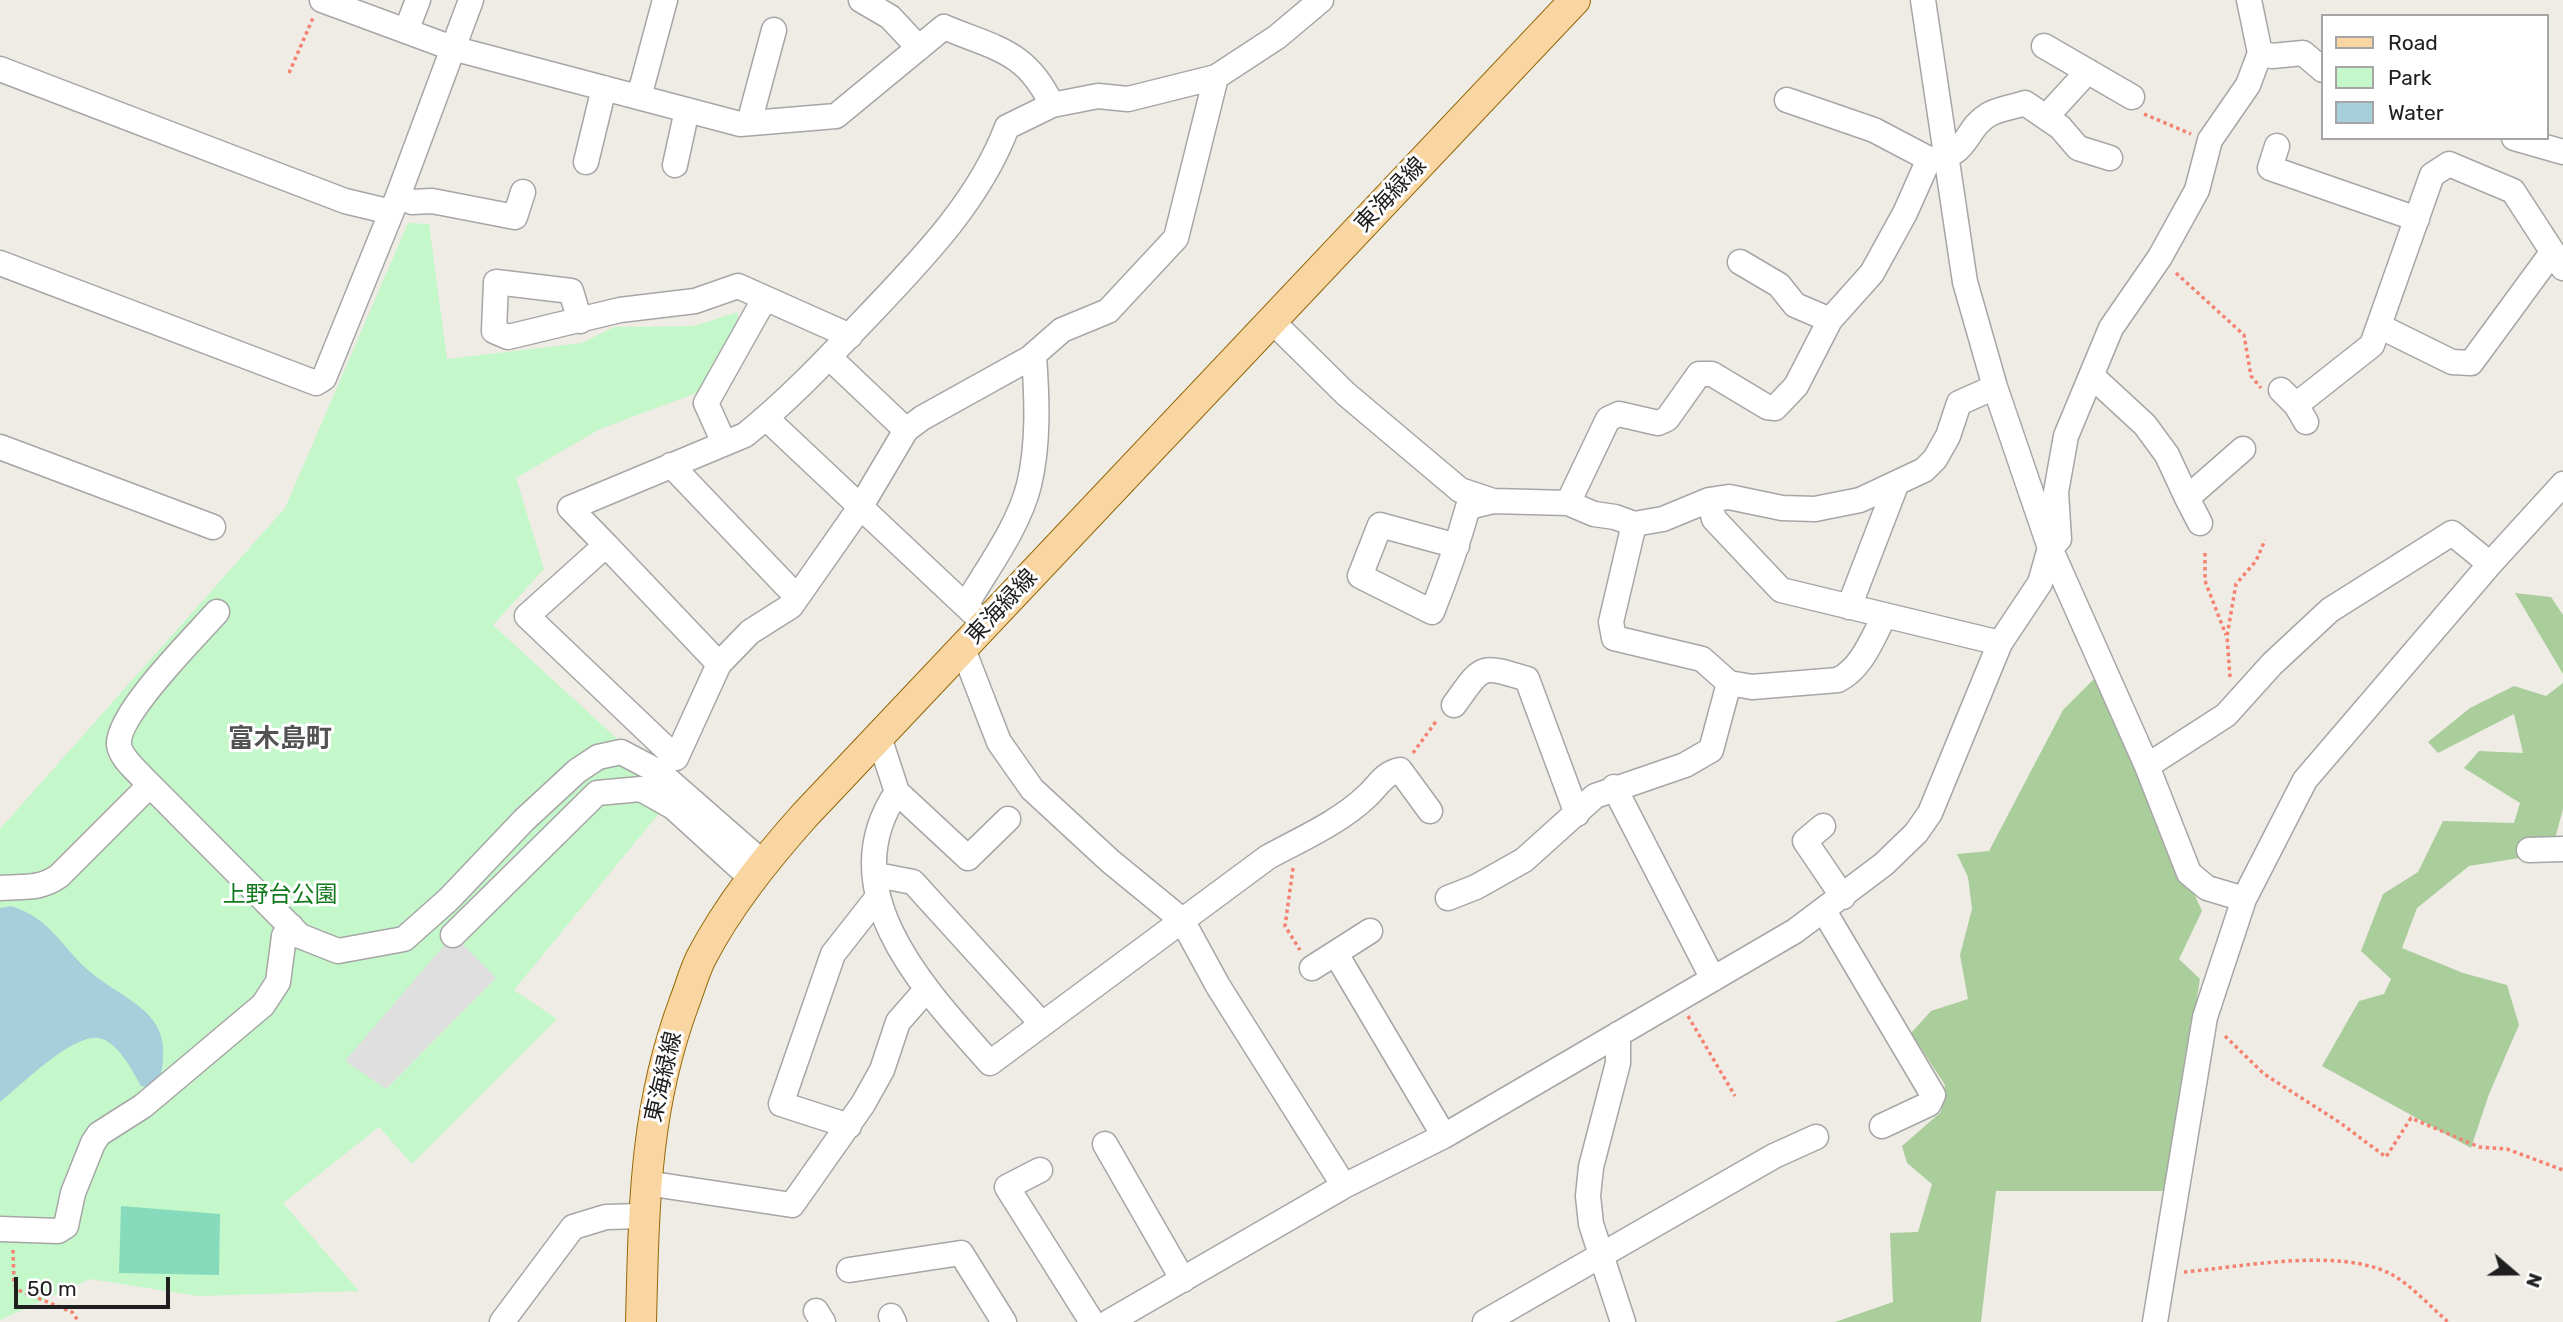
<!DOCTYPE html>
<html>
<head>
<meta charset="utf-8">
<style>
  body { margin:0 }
  #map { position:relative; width:2563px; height:1322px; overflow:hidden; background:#efece5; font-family:Rubik,sans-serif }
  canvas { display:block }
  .legend { position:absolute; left:2321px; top:14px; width:228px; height:126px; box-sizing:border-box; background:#fff; border:2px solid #a5a5a5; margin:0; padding:9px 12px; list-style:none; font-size:21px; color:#1f1f1f }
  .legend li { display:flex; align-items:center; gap:14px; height:35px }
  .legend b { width:35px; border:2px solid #a5a5a5 }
  .north { position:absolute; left:2479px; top:1238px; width:70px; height:70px; -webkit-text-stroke:5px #fff; paint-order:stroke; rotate:110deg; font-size:19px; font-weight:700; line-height:28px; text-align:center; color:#1f1f1f }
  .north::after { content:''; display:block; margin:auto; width:24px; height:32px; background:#1f1f1f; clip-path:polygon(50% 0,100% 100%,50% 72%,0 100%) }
  .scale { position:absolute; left:14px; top:1277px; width:156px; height:32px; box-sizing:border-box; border:4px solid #1f1f1f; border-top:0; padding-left:9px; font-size:21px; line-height:24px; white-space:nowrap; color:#1f1f1f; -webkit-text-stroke:5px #fff; paint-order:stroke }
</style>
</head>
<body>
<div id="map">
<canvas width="2563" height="1322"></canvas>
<ul class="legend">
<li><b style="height:9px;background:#f8d5a1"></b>Road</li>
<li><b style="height:19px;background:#c4f7c9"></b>Park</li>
<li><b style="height:19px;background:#a7cedb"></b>Water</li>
</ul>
<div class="north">N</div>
<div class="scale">50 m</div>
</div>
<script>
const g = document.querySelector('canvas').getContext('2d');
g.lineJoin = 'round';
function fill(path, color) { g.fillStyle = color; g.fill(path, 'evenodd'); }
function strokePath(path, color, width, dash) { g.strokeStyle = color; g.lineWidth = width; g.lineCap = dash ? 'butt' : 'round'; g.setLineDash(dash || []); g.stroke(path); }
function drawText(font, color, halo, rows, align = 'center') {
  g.font = font + ' Rubik,"Noto Sans JP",sans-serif'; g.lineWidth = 6; g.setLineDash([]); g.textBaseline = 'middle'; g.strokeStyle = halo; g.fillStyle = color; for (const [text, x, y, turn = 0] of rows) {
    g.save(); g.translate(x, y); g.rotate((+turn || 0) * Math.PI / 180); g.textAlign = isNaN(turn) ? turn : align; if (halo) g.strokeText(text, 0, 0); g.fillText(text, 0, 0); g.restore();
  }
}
const forest = new Path2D(`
  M 2515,593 L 2551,597 L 2563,615 L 2563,674 Z
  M 2096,677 L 2202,911 L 2179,959 L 2200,979 L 2165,1191 L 1996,1191 L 1981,1322 L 1835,1322 L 1893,1302 L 1890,1233 L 1918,1232 L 1932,1184 L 1907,1163 L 1902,1146 L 1941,1112 L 1945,1085 L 1911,1033 L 1931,1011 L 1968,999 L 1960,955 L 1972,909 L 1968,877 L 1957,854 L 1989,851 L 2063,710 Z
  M 2563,683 L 2563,809 L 2551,853 L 2469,866 L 2417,908 L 2402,948 L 2463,973 L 2507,985 L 2519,1025 L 2489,1094 L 2471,1148 L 2322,1066 L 2359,1001 L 2384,994 L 2391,979 L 2361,951 L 2383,894 L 2418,872 L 2443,821 L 2514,823 L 2520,803 L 2464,768 L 2479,751 L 2523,753 L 2514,714 L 2438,753 L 2428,742 L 2470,708 L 2514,686 L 2546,696 Z`);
const park = new Path2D(`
  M 408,223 L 429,224 L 447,359 L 582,343 L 614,327 L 694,326 L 738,312 L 738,323 L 699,392 L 600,429 L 516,478 L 544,569 L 493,625 L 637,757 L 660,812 L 514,990 L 557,1019 L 412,1164 L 379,1127 L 283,1203 L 359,1291 L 198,1296 L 90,1279 L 0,1320 L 0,829 L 285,508 Z`);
const pitch = new Path2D(`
  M 121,1206 L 220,1214 L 219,1275 L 119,1273 Z`);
const parking = new Path2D(`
  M 453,935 L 496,978 L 386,1089 L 345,1061 Z`);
const water = new Path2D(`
  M 11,906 C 50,918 59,944 88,970 C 119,998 168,1009 163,1059 C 162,1072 161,1078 152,1088 L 141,1086 C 132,1070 118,1042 99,1038 C 73,1033 20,1086 0,1102 L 0,908 Z`);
const path = new Path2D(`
  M 289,73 L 313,18
  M 2144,114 L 2191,134
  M 2176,273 L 2244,335 L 2251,376 L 2261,388
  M 2205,553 L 2205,581 L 2226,635
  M 2230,677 L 2227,636 L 2236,584 L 2256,561 L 2265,540
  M 1413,753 L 1437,720
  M 1293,868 L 1285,926 L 1300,950
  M 1688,1016 L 1735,1096
  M 2225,1036 L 2264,1074 L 2339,1122 L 2386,1157 L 2411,1118 L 2479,1147 L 2507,1149 L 2563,1170
  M 13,1250 L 14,1284 L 18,1290 L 72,1312 L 79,1322
  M 2184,1272 C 2242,1267 2338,1247 2391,1274 C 2412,1286 2430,1306 2448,1322`);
const minor = new Path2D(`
  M 322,0 L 452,48 L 740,124 L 836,116 L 944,27 C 996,49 1026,50 1052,105
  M 861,0 L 890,17 L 919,48
  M 1923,0 L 1965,282 L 1995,387 L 2050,548 L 2147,766 L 2189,873 L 2207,888 L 2244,899
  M 406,31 L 418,0
  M 2044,46 L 2132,97
  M 2260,53 L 2272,56 L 2303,53 L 2323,70
  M 0,69 L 345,201 L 391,212
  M 1216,77 L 1176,238 L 1108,311 L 1062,330 L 1030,358 L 922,418 L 906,430 L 861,506 L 791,606 L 750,632 L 719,664 L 676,758 L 527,616 L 606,545 L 570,508 L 745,435 C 790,399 829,357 868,316 C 922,259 979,201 1007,127 L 1052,105 L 1098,96 L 1128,99 L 1216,77 L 1277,37 L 1321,0
  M 639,97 L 665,0
  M 1787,100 L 1874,130 L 1929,159
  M 2046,117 L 2088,71
  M 749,123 L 774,30
  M 2514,138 L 2563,152
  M 2277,146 L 2270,168 L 2417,219
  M 586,162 L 604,88
  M 675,165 L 687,110
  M 398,196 L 412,202 L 432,201 L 515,217 L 523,192
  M 1740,262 L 1779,285 L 1795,305 L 1830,320
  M 0,263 L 316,383 L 324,378 L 398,196 L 471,0
  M 580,321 L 571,291 L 496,282 L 494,331 L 508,337 L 620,310 L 695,301 L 738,286 L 850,336
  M 1273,322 L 1346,394 L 1460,490 L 1493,501 L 1568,503 L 1594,514 L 1615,517 L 1634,524 L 1663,519 L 1709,500 L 1729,497 L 1782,508 L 1815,509 L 1860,500 L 1924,470 L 1935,459 L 1948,436 L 1959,403 L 1995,387
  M 2379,326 L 2452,362 L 2471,363 L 2551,254
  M 829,357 L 906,430
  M 2093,377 L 2145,425 L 2167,455 L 2187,498 L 2243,449
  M 2281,390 L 2296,405 L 2306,422
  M 2296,405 L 2372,345 L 2432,175 L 2449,164 L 2513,191 L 2563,268
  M 766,418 L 985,624
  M 724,443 L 706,403 L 765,298
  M 0,447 L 213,527
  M 671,465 L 797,597
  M 2187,498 L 2200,523
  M 1709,500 L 1714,519 L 1781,590 L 2000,643
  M 1568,503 L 1608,419 L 1619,414 L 1658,423 L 1667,419 L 1699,374 L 1712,374 L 1767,407 L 1775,408 L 1796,386 L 1830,320 L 1872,273 L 1905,213 L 1929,159 C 1970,157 1963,130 1988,115 C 1998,109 2014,107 2025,103 L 2060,127 L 2078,148 L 2110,158
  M 1634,524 L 1611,622 L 1614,638 L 1702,659 L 1729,683 L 1752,687 L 1838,680 C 1862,668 1872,639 1884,617
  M 606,545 L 719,664
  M 1457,546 L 1380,525 L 1360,576 L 1432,612 C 1446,577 1458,543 1468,507 L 1493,501
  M 966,605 C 988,567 1018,528 1029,485 C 1039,443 1037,398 1034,355
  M 1849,607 L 1896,485
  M 217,612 C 195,637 116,715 119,745 C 121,758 135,769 144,779 L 300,936 L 338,951 L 404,939 L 449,899 L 524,820 L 577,771 L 598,757 L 621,752 L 659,772 L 763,863
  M 963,649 L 999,742 L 1032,789 L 1110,861 L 1182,920 L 1218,986 L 1344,1186
  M 1454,705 C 1483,665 1479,664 1527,679 L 1577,814
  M 879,737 L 897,792 L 968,858 L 1008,819
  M 2147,766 L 2226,715 L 2272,664 L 2330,610 L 2452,533 L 2490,564
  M 1614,787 L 1713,979
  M 897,792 C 829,892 927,992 990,1063 L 1268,857 C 1301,839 1340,822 1367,796 C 1378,786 1384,773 1400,770 L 1430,811
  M 1823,826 L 1805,841 L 1843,897
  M 2529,850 L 2563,849
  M 877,875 L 913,882 L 1042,1024
  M 0,888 C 23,886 39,890 59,876 L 150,785
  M 1448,898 L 1476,887 L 1524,860 L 1595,796 L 1685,765 L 1711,750 L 1729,683
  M 1824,911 L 1933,1095 L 1929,1104 L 1882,1126
  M 453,935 L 597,793 L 641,789 L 673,807 L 751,878
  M 1336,954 L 1444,1136
  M 1312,968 L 1370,931
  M 1618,1034 L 1618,1063 L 1591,1167 L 1588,1196 L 1591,1224 L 1623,1322
  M 849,1126 L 781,1104 L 833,954 L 877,898
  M 1105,1144 L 1183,1280
  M 1040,1170 L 1007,1187 L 1092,1322
  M 646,1183 L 792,1205 L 863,1104 L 882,1070 L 898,1022 L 926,990
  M 0,1229 L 58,1231 L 66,1226 L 73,1193 L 93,1143 L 99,1134 L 143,1106 L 263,1005 L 278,982 L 284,936 L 291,926
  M 849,1270 L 961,1253 L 1004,1322
  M 816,1311 L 823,1322
  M 891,1316 L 894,1322
  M 502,1322 L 573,1227 L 606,1217 L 642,1216
  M 1109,1322 L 1344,1186 L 1444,1136 L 1795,931 L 1884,864 L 1916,833 L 1930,813 L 2000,643 L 2040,583 L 2050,548 L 2059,539 L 2056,492 L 2066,436 L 2111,328 L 2160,257 L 2197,190 L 2210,140 L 2248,85 L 2260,53 L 2249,0
  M 1485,1322 L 1774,1156 L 1816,1137
  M 2155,1322 L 2205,1017 L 2244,899 L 2305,780 L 2490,564 L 2563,484`);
const major = new Path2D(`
  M 641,1322 C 644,1209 644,1111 684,1003 C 690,988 694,972 701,958 C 728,906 765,860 804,816 L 1575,0`);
const streetNames = [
  ["東海緑線",1391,195,-47],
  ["東海緑線",1002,607,-47],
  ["東海緑線",664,1077,-77]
];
const parkNames = [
  ["上野台公園",280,895]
];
const quarterNames = [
  ["富木島町",280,739]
];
fill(forest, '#a9cd9b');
fill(park, '#c4f7c9');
fill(pitch, '#86dbbc');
fill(parking, '#dfdfdf');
fill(water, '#a7cedb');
strokePath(minor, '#a6a6a6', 27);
strokePath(major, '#936806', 32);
strokePath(path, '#f48271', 3.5, [3.5, 3.5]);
strokePath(minor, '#fff', 24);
strokePath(major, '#f8d5a1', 30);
drawText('23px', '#1f1f1f', '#fff', streetNames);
drawText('23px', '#10791c', '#fff', parkNames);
drawText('bold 26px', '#525252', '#fff', quarterNames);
</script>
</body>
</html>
